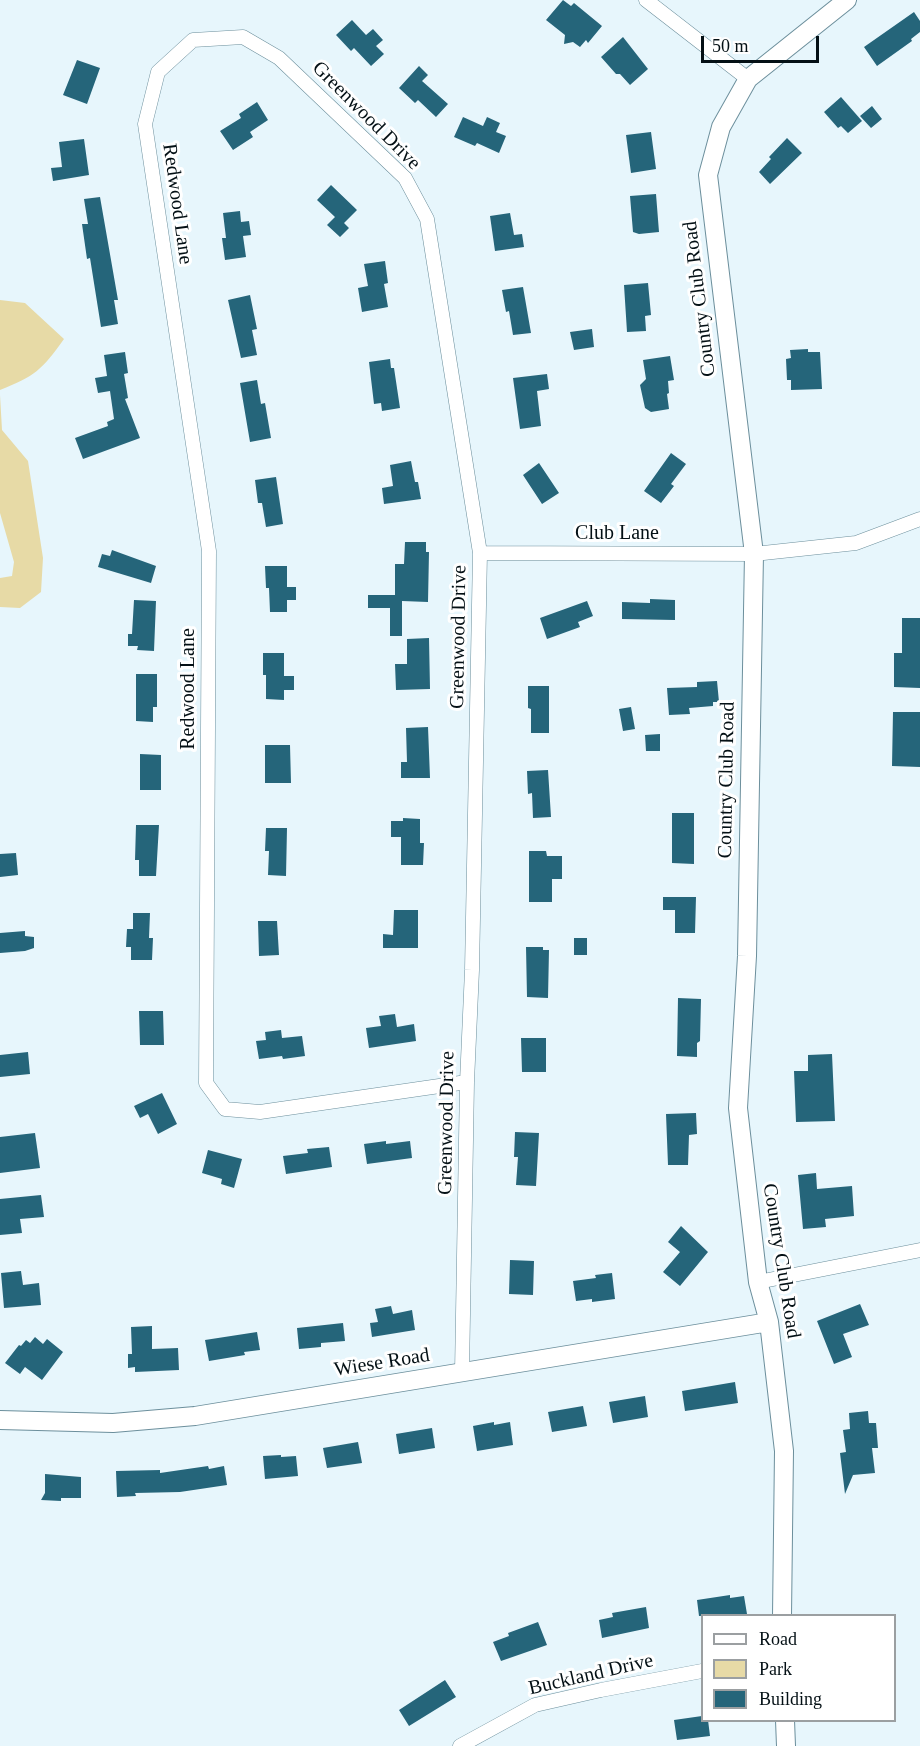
<!DOCTYPE html>
<html>
<head>
<meta charset="utf-8">
<style>
  body { margin:0 }
  #map { position:relative; width:920px; height:1746px; overflow:hidden; background:#e7f6fc; font-family:Georgia,serif }
  canvas { display:block }
  .legend { position:absolute; left:701px; top:1614px; width:195px; height:108px; box-sizing:border-box; background:#fff; border:2px solid #9b9fa1; margin:0; padding:8px 10px; list-style:none; font-size:18px; color:#041015 }
  .legend li { display:flex; align-items:center; gap:12px; height:30px }
  .legend b { width:30px; border:2px solid #9b9fa1 }
  .scale { position:absolute; left:701px; top:36px; width:118px; height:27px; box-sizing:border-box; border:3px solid #041015; border-top:0; padding-left:8px; font-size:18px; line-height:21px; white-space:nowrap; color:#041015; -webkit-text-stroke:4px #fff; paint-order:stroke }
</style>
</head>
<body>
<div id="map">
<canvas width="920" height="1746"></canvas>
<ul class="legend">
<li><b style="height:8px;background:#fff"></b>Road</li>
<li><b style="height:16px;background:#e7daa6"></b>Park</li>
<li><b style="height:16px;background:#25657a"></b>Building</li>
</ul>
<div class="scale">50 m</div>
</div>
<script>
const g = document.querySelector('canvas').getContext('2d');
g.lineJoin = 'round';
function fill(path, color) { g.fillStyle = color; g.fill(path, 'evenodd'); }
function strokePath(path, color, width, dash) { g.strokeStyle = color; g.lineWidth = width; g.lineCap = dash ? 'butt' : 'round'; g.setLineDash(dash || []); g.stroke(path); }
function drawText(font, color, halo, rows, align = 'center') {
  g.font = font + ' Georgia,serif'; g.lineWidth = 6; g.setLineDash([]); g.textBaseline = 'middle'; g.strokeStyle = halo; g.fillStyle = color; for (const [text, x, y, turn = 0] of rows) {
    g.save(); g.translate(x, y); g.rotate((+turn || 0) * Math.PI / 180); g.textAlign = isNaN(turn) ? turn : align; if (halo) g.strokeText(text, 0, 0); g.fillText(text, 0, 0); g.restore();
  }
}
const green = new Path2D(`
  M 0,300 L 25,303 L 64,339 C 42,370 35,376 0,390 Z
  M 0,395 L 2,430 L 28,461 L 43,558 L 41,592 L 20,608 L 0,607 L 0,578 L 12,576 L 14,562 L 0,513 Z`);
const building = new Path2D(`
  M 563,0 L 571,6 L 574,3 L 602,26 L 588,43 L 586,40 L 580,47 L 573,42 L 564,44 L 565,35 L 546,20 Z
  M 914,12 L 920,21 L 920,32 L 911,39 L 912,41 L 877,66 L 864,47 Z
  M 352,20 L 366,35 L 373,29 L 383,40 L 376,46 L 384,54 L 371,66 L 354,48 L 351,51 L 336,35 Z
  M 623,37 L 648,69 L 630,85 L 620,74 L 616,74 L 601,57 Z
  M 77,60 L 100,68 L 87,104 L 63,95 Z
  M 419,66 L 428,75 L 422,81 L 448,104 L 436,117 L 418,100 L 415,103 L 399,88 Z
  M 841,97 L 862,121 L 848,133 L 841,126 L 838,128 L 824,112 Z
  M 257,102 L 268,120 L 250,132 L 253,137 L 233,150 L 220,131 L 241,118 L 239,114 Z
  M 872,106 L 882,119 L 871,128 L 860,116 Z
  M 463,117 L 483,126 L 487,117 L 500,123 L 496,132 L 506,136 L 499,153 L 477,143 L 475,146 L 454,137 Z
  M 651,132 L 656,169 L 631,173 L 626,135 Z
  M 787,138 L 802,153 L 770,184 L 759,172 L 771,159 L 769,157 Z
  M 84,139 L 89,175 L 53,181 L 51,168 L 62,167 L 59,142 Z
  M 331,185 L 357,210 L 344,223 L 349,228 L 340,237 L 327,225 L 335,217 L 317,200 Z
  M 656,194 L 659,232 L 639,234 L 633,232 L 630,196 Z
  M 100,197 L 118,300 L 114,300 L 118,324 L 101,327 L 90,258 L 87,259 L 82,224 L 88,224 L 84,199 Z
  M 240,211 L 241,222 L 249,221 L 251,235 L 243,236 L 246,257 L 225,260 L 222,238 L 226,238 L 223,213 Z
  M 510,213 L 514,235 L 522,234 L 524,247 L 495,251 L 490,216 Z
  M 385,261 L 388,283 L 384,284 L 388,307 L 362,312 L 358,288 L 368,286 L 364,264 Z
  M 648,283 L 651,315 L 645,316 L 646,331 L 627,332 L 624,285 Z
  M 523,287 L 531,333 L 513,335 L 509,311 L 506,312 L 502,290 Z
  M 250,295 L 257,329 L 252,330 L 257,355 L 241,358 L 228,300 Z
  M 592,329 L 594,347 L 574,350 L 570,332 Z
  M 808,349 L 808,352 L 820,352 L 822,389 L 791,390 L 791,380 L 787,380 L 786,359 L 791,358 L 790,350 Z
  M 125,352 L 128,373 L 124,374 L 128,398 L 125,399 L 140,438 L 83,459 L 75,438 L 108,426 L 107,422 L 114,419 L 110,391 L 98,393 L 95,378 L 107,376 L 104,355 Z
  M 670,356 L 674,380 L 668,381 L 669,393 L 667,394 L 669,409 L 651,412 L 645,408 L 640,385 L 646,379 L 643,360 Z
  M 390,359 L 391,368 L 394,368 L 400,408 L 382,411 L 381,403 L 374,404 L 369,362 Z
  M 547,374 L 549,389 L 537,391 L 541,426 L 520,429 L 513,378 Z
  M 257,380 L 261,404 L 265,403 L 271,438 L 250,442 L 240,383 Z
  M 671,453 L 686,464 L 671,484 L 674,486 L 661,503 L 644,491 Z
  M 411,461 L 415,482 L 418,482 L 421,499 L 384,504 L 382,488 L 393,486 L 390,465 Z
  M 539,463 L 559,493 L 542,504 L 523,475 Z
  M 276,477 L 283,524 L 266,527 L 262,503 L 258,503 L 255,480 Z
  M 405,542 L 426,542 L 426,552 L 429,552 L 428,602 L 402,601 L 402,636 L 390,636 L 390,608 L 368,608 L 368,595 L 395,595 L 395,564 L 404,564 Z
  M 112,550 L 156,566 L 151,583 L 98,567 L 102,554 L 110,556 Z
  M 265,566 L 287,566 L 287,587 L 296,587 L 296,600 L 287,600 L 287,612 L 270,612 L 269,588 L 266,588 Z
  M 650,599 L 675,600 L 675,620 L 622,619 L 622,602 L 650,603 Z
  M 134,600 L 156,601 L 154,651 L 137,650 L 138,646 L 128,646 L 128,634 L 132,634 Z
  M 587,601 L 593,616 L 578,622 L 580,627 L 547,639 L 540,618 Z
  M 902,618 L 920,618 L 920,688 L 894,687 L 894,653 L 902,653 Z
  M 429,638 L 430,689 L 396,690 L 395,664 L 407,664 L 407,639 Z
  M 263,653 L 284,653 L 284,676 L 294,676 L 294,690 L 284,690 L 284,700 L 266,699 L 266,675 L 263,675 Z
  M 136,674 L 157,674 L 157,707 L 153,707 L 153,722 L 136,721 Z
  M 717,681 L 719,702 L 713,702 L 713,706 L 689,708 L 690,714 L 669,715 L 667,688 L 697,687 L 697,682 Z
  M 528,686 L 549,686 L 549,733 L 531,733 L 531,709 L 528,708 Z
  M 631,707 L 635,729 L 623,731 L 619,709 Z
  M 893,712 L 920,712 L 920,767 L 892,766 Z
  M 428,727 L 430,778 L 401,778 L 401,762 L 407,762 L 406,728 Z
  M 660,734 L 660,751 L 646,751 L 645,735 Z
  M 265,745 L 290,745 L 291,783 L 265,783 Z
  M 140,754 L 161,755 L 161,790 L 140,790 Z
  M 548,770 L 551,817 L 533,818 L 532,793 L 528,794 L 527,771 Z
  M 672,813 L 694,813 L 694,864 L 672,863 Z
  M 403,818 L 420,819 L 420,843 L 424,843 L 423,865 L 401,865 L 401,837 L 391,837 L 391,821 L 403,821 Z
  M 136,825 L 159,825 L 156,876 L 139,876 L 139,860 L 135,860 Z
  M 266,828 L 287,828 L 286,876 L 268,875 L 269,851 L 265,851 Z
  M 529,851 L 546,851 L 547,856 L 562,856 L 562,879 L 552,879 L 552,902 L 529,902 Z
  M 16,853 L 18,875 L 0,877 L 0,854 Z
  M 663,897 L 696,897 L 695,933 L 675,933 L 675,910 L 663,910 Z
  M 394,910 L 418,910 L 418,948 L 383,948 L 383,934 L 393,935 Z
  M 133,913 L 150,913 L 149,938 L 153,938 L 152,960 L 131,960 L 131,947 L 126,947 L 127,929 L 133,929 Z
  M 258,921 L 277,921 L 279,955 L 259,956 Z
  M 25,931 L 25,936 L 34,937 L 34,948 L 25,951 L 0,953 L 0,933 Z
  M 574,938 L 587,938 L 587,955 L 574,955 Z
  M 526,947 L 543,947 L 543,950 L 549,950 L 548,998 L 527,997 Z
  M 678,998 L 701,999 L 700,1041 L 697,1043 L 697,1057 L 677,1056 Z
  M 139,1011 L 163,1011 L 164,1045 L 140,1045 Z
  M 395,1014 L 397,1027 L 414,1024 L 416,1041 L 369,1048 L 366,1028 L 381,1026 L 379,1016 Z
  M 281,1030 L 282,1038 L 302,1036 L 305,1056 L 283,1059 L 282,1056 L 259,1059 L 256,1041 L 266,1040 L 265,1032 Z
  M 521,1038 L 546,1038 L 546,1072 L 522,1072 Z
  M 28,1052 L 30,1074 L 0,1077 L 0,1055 Z
  M 832,1054 L 835,1121 L 796,1122 L 794,1071 L 808,1071 L 808,1055 Z
  M 162,1093 L 177,1124 L 158,1134 L 148,1114 L 140,1118 L 134,1106 Z
  M 696,1113 L 697,1134 L 689,1135 L 688,1165 L 668,1165 L 666,1114 Z
  M 515,1132 L 539,1133 L 536,1186 L 516,1185 L 518,1157 L 514,1157 Z
  M 35,1133 L 40,1168 L 0,1173 L 0,1137 Z
  M 386,1141 L 386,1144 L 410,1141 L 412,1158 L 367,1164 L 364,1144 Z
  M 329,1147 L 332,1167 L 286,1174 L 283,1156 L 308,1153 L 307,1149 Z
  M 208,1150 L 242,1159 L 234,1188 L 221,1184 L 222,1179 L 202,1173 Z
  M 816,1173 L 817,1189 L 852,1186 L 854,1216 L 825,1219 L 826,1227 L 803,1229 L 798,1175 Z
  M 41,1195 L 44,1217 L 20,1219 L 22,1233 L 0,1235 L 0,1199 Z
  M 681,1226 L 708,1252 L 680,1286 L 663,1272 L 680,1252 L 668,1242 Z
  M 510,1260 L 534,1261 L 533,1295 L 509,1294 Z
  M 21,1271 L 23,1285 L 39,1283 L 41,1305 L 4,1308 L 1,1273 Z
  M 612,1273 L 615,1299 L 592,1302 L 592,1299 L 576,1301 L 573,1281 L 596,1278 L 595,1275 Z
  M 860,1304 L 869,1325 L 843,1334 L 852,1357 L 834,1364 L 817,1321 Z
  M 391,1306 L 393,1314 L 412,1310 L 415,1330 L 372,1337 L 370,1323 L 378,1322 L 375,1309 Z
  M 343,1323 L 345,1341 L 321,1343 L 321,1347 L 299,1349 L 297,1328 Z
  M 152,1326 L 152,1349 L 178,1348 L 179,1370 L 135,1372 L 135,1367 L 128,1368 L 128,1354 L 132,1354 L 131,1327 Z
  M 257,1332 L 260,1350 L 244,1352 L 245,1355 L 209,1361 L 205,1340 Z
  M 35,1337 L 43,1344 L 47,1339 L 63,1352 L 42,1380 L 25,1367 L 20,1374 L 5,1363 L 19,1345 L 21,1346 L 26,1340 L 30,1343 Z
  M 735,1382 L 738,1403 L 685,1411 L 682,1391 Z
  M 645,1396 L 648,1417 L 613,1423 L 609,1402 Z
  M 583,1406 L 587,1426 L 552,1432 L 548,1412 Z
  M 868,1411 L 869,1423 L 876,1423 L 878,1448 L 872,1448 L 875,1473 L 853,1475 L 845,1494 L 840,1453 L 846,1452 L 843,1430 L 850,1429 L 849,1413 Z
  M 494,1422 L 494,1425 L 510,1422 L 513,1445 L 477,1451 L 473,1426 Z
  M 432,1428 L 435,1448 L 399,1454 L 396,1434 Z
  M 358,1442 L 362,1463 L 327,1468 L 323,1448 Z
  M 281,1455 L 281,1457 L 296,1456 L 298,1476 L 265,1479 L 263,1456 Z
  M 208,1466 L 209,1469 L 224,1466 L 227,1485 L 180,1492 L 135,1493 L 136,1496 L 117,1497 L 116,1471 L 160,1470 L 160,1473 Z
  M 45,1474 L 81,1477 L 81,1498 L 61,1498 L 61,1501 L 41,1500 L 45,1493 Z
  M 730,1595 L 730,1598 L 744,1596 L 747,1614 L 699,1616 L 697,1600 Z
  M 646,1607 L 649,1628 L 602,1638 L 599,1620 L 613,1617 L 612,1613 Z
  M 538,1622 L 547,1645 L 501,1661 L 493,1642 L 509,1636 L 508,1633 Z
  M 445,1680 L 456,1697 L 409,1726 L 399,1710 Z
  M 702,1716 L 702,1720 L 708,1720 L 710,1736 L 677,1740 L 674,1720 Z`);
const minor = new Path2D(`
  M 646,0 L 748,79
  M 480,553 L 754,554 L 856,543 L 920,519
  M 758,1282 L 920,1250
  M 462,1372 L 467,1082 L 472,970 L 480,553 L 427,219 L 405,178 L 279,58 L 243,37 L 193,40 L 158,72 L 145,124 L 209,551 L 206,1083 L 225,1109 L 260,1112 L 467,1082
  M 460,1746 L 535,1705 L 601,1690 L 702,1671`);
const tertiary = new Path2D(`
  M 0,1420 L 113,1423 L 195,1416 L 769,1322
  M 782,1616 L 784,1451 L 769,1322 L 758,1282 L 738,1108 L 747,956 L 754,554 L 708,175 L 721,127 L 748,79 L 847,0
  M 785,1720 L 786,1746`);
const streetNames = [
  ["Greenwood Drive",366,116,45],
  ["Redwood Lane",177,204,82],
  ["Country Club Road",700,299,-97],
  ["Club Lane",617,534],
  ["Greenwood Drive",459,637,-89],
  ["Redwood Lane",189,689,-90],
  ["Country Club Road",727,780,-89],
  ["Greenwood Drive",447,1123,-89],
  ["Country Club Road",781,1261,81],
  ["Wiese Road",382,1363,-9],
  ["Buckland Drive",591,1675,-13]
];
fill(green, '#e7daa6');
fill(building, '#25657a');
strokePath(minor, '#6c8f9c', 15);
strokePath(tertiary, '#6c8f9c', 20);
strokePath(minor, '#fff', 14);
strokePath(tertiary, '#fff', 18);
drawText('20px', '#041015', '#fff', streetNames);
</script>
</body>
</html>
